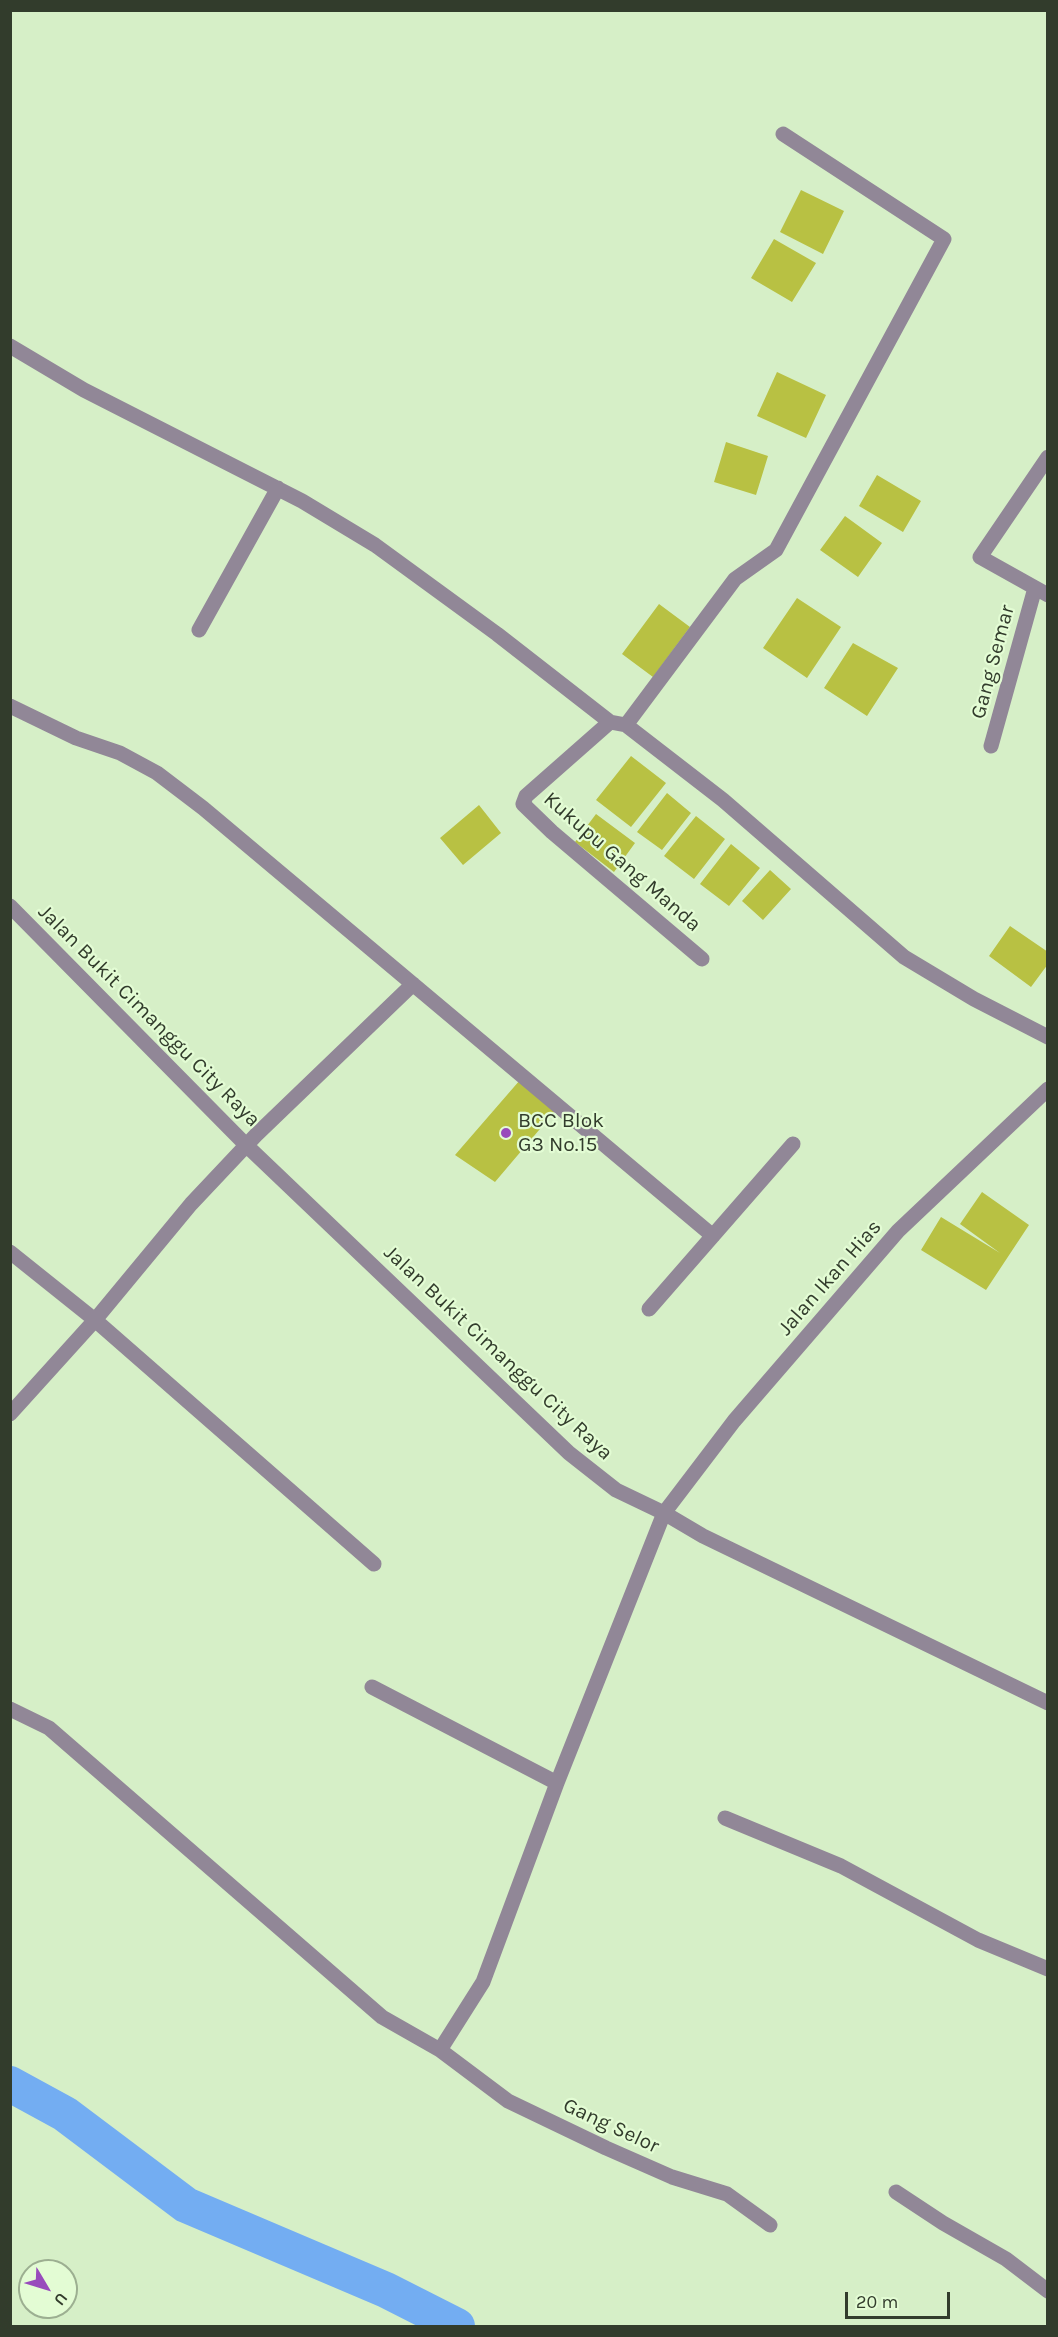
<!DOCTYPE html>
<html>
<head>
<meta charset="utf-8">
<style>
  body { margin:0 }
  #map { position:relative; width:1058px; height:2337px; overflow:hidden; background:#d6efc7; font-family:Karla,sans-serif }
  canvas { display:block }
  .frame { position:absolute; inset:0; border:12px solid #323c2c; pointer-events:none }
  .north { position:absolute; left:18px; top:2259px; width:60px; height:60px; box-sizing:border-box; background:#e3fcd4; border:2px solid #9caf91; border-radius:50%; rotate:128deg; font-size:16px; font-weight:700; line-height:24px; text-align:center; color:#323c2c }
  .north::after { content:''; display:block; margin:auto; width:21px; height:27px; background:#984bbc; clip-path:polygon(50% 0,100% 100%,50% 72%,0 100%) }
  .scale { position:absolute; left:845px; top:2292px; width:105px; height:27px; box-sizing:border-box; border:3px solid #323c2c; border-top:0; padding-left:8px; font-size:18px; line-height:21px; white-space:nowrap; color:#323c2c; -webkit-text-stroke:4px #e3fcd4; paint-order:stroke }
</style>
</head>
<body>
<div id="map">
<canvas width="1058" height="2337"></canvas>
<div class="frame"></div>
<div class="north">U</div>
<div class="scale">20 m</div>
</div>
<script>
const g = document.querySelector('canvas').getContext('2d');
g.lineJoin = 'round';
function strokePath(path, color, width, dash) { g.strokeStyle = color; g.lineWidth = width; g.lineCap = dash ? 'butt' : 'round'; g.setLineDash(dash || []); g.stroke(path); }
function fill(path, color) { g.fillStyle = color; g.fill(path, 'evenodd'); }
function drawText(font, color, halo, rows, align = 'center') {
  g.font = font + ' Karla,sans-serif'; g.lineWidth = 4.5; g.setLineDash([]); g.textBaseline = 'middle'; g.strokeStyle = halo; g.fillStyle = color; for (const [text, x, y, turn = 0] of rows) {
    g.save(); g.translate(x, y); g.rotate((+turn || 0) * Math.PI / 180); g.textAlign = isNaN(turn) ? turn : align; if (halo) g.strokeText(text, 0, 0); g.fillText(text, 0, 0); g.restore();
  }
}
const canal = new Path2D(`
  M 10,2084 L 65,2114 L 186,2205 L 386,2290 L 457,2326`);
const building = new Path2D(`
  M 801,190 L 844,211 L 823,254 L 780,232 Z
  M 774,239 L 816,263 L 792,302 L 751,278 Z
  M 777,372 L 826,395 L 806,438 L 757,416 Z
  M 726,442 L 768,456 L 756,495 L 714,482 Z
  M 877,475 L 921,501 L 903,532 L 859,506 Z
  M 845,516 L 882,543 L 858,577 L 820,550 Z
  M 797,598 L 841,627 L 807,678 L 763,648 Z
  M 659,604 L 690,627 L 653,677 L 622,654 Z
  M 853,643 L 898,668 L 867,716 L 824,688 Z
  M 631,756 L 666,783 L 631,827 L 596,800 Z
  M 667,793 L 691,813 L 662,850 L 637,832 Z
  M 479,805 L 501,833 L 463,865 L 440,838 Z
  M 596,814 L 635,843 L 614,872 L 575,842 Z
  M 696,816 L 725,839 L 694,879 L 664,856 Z
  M 731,844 L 760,868 L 729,906 L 700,884 Z
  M 770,870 L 791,889 L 763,920 L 742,901 Z
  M 1010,926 L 1048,952 L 1048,964 L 1031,987 L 989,956 Z
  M 520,1080 L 556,1110 L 495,1182 L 455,1155 Z
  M 982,1192 L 1029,1225 L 986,1290 L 921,1250 L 941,1217 L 1000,1253 L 960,1224 Z`);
const minor = new Path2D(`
  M 10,346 L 84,390 L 302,501 L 375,545 L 497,634 L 610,722 L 626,725 L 723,800 L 904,957 L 974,999 L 1048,1037
  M 1048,457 L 980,557 L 1048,595
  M 199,630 L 278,488
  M 10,706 L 76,738 L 120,753 L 157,773 L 203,808 L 713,1236
  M 610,722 L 526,796 L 523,804 L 552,832 L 702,959
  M 626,725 L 735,579 L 776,550 L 944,239 L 783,134
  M 991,746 L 1035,588
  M 10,906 L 246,1145 L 569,1453 L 616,1490 L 664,1513 L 703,1536 L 1048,1703
  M 10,1252 L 95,1320 L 374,1564
  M 649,1309 L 793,1144
  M 10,1414 L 95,1320 L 191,1204 L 256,1135 L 413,984
  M 372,1687 L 557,1783
  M 10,1709 L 49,1728 L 382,2017 L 440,2050 L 483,1982 L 557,1783 L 664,1513 L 734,1421 L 898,1231 L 1048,1089
  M 725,1818 L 841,1866 L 978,1940 L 1048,1969
  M 440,2050 L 508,2101 L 606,2148 L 672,2177 L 727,2194 L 770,2225
  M 896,2192 L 943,2223 L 1006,2259 L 1048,2291`);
const markers = [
  [506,1133,6,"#984bbc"]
];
const streetNames = [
  ["Gang Semar",993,662,-75],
  ["Kukupu Gang Manda",622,862,41],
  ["Jalan Bukit Cimanggu City Raya",149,1016,45],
  ["Jalan Ikan Hias",830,1278,-49],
  ["Jalan Bukit Cimanggu City Raya",498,1353,43],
  ["Gang Selor",611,2126,25]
];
const poiNames = [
  ["BCC Blok",518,1121],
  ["G3 No.15",518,1145]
];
strokePath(canal, '#73adf2', 36);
fill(building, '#b8c143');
strokePath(minor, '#918797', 15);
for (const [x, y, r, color] of markers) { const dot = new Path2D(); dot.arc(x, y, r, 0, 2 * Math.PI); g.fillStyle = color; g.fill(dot); strokePath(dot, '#e3fcd4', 2); }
drawText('21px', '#323c2c', '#e3fcd4', streetNames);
drawText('21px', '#323c2c', '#e3fcd4', poiNames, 'left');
</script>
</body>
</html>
